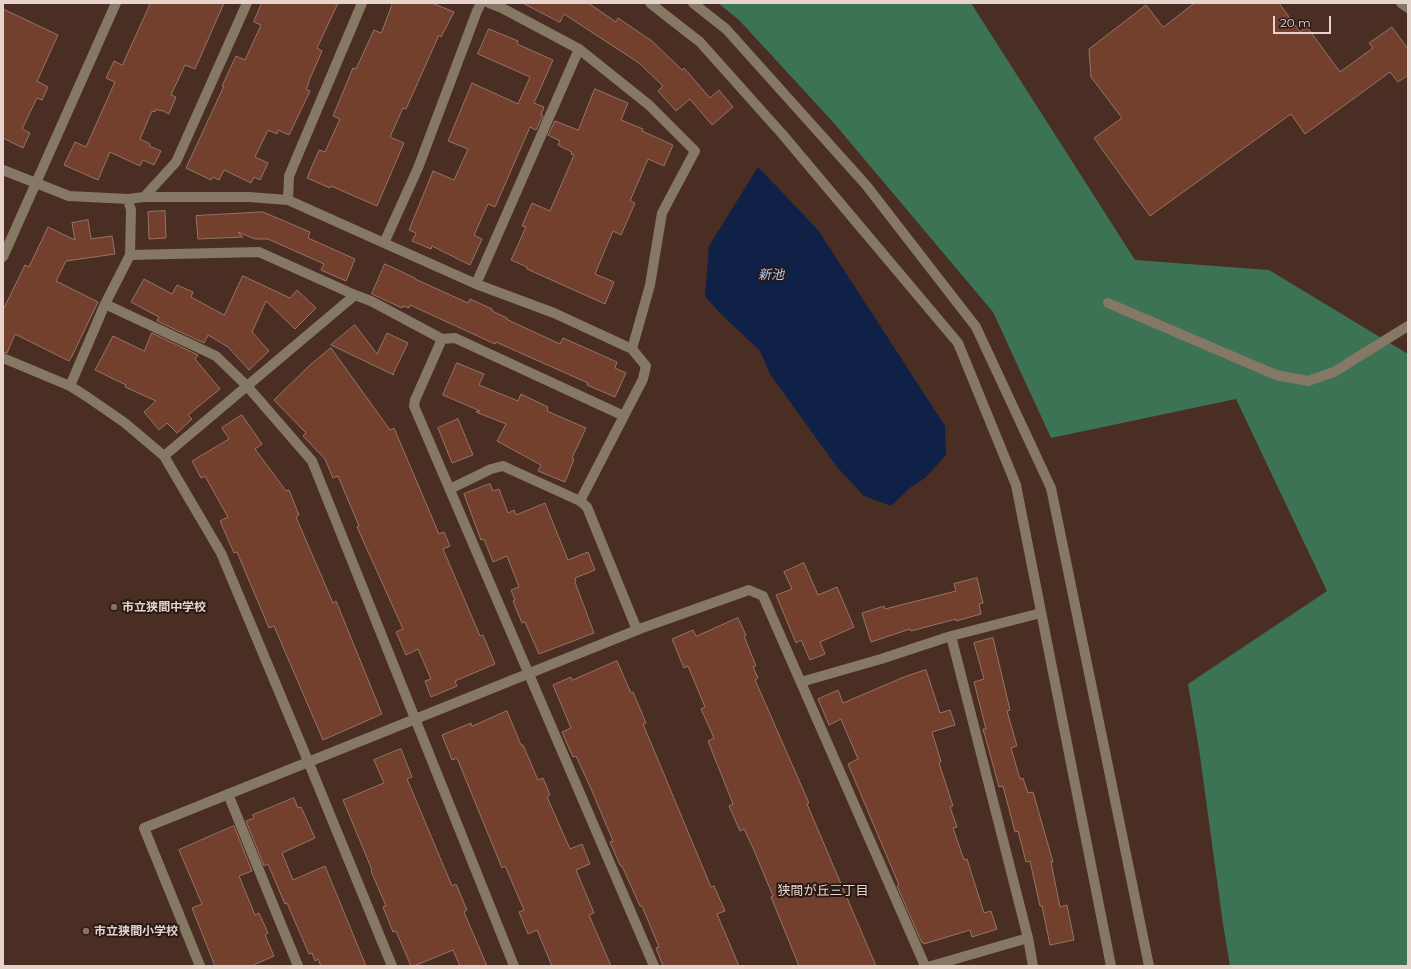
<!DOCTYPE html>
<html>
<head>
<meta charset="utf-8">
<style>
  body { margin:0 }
  #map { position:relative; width:1411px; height:969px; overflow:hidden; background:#4a2d23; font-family:Montserrat,sans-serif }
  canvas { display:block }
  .frame { position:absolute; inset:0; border:4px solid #e6d3cc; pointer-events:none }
  .scale { position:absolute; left:1273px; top:16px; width:58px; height:18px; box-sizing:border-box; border:2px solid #e6d3cc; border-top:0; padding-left:5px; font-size:12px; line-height:14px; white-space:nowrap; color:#e6d3cc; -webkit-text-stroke:3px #271a15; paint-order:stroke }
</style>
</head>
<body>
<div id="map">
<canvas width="1411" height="969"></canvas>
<div class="frame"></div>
<div class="scale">20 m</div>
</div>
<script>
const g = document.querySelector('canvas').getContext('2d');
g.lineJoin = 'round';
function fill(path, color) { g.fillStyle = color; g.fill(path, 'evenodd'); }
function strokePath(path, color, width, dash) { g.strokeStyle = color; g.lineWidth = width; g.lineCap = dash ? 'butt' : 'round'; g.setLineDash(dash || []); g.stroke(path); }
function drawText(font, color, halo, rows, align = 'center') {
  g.font = font + ' Montserrat,"Noto Sans JP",sans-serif'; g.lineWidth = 4; g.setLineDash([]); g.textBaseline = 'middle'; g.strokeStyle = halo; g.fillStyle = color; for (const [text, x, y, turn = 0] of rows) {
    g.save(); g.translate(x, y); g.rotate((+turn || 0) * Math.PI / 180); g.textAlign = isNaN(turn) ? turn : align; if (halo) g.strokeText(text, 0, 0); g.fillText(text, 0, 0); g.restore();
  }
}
const forest = new Path2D(`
  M 718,3 L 971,3 L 1135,260 L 1269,270 L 1408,354 L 1408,966 L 1230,966 L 1223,924 L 1199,749 L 1188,684 L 1327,591 L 1236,399 L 1051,438 L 993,312 L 833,122 L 739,20 Z`);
const water = new Path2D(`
  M 758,167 L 818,230 L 945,426 L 946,455 L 925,478 L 911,487 L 891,506 L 864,496 L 837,467 L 770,374 L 760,351 L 720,313 L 705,296 L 709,246 Z`);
const building = new Path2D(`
  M 151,3 L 224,3 L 195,69 L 185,65 L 171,95 L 176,97 L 169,114 L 161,110 L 161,111 L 156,109 L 155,112 L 152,111 L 140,139 L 150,144 L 149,146 L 161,151 L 154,165 L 143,160 L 140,166 L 110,152 L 98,180 L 64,165 L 75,142 L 86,147 L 115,82 L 106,78 L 114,61 L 122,65 Z
  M 262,3 L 338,3 L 317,48 L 322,51 L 308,83 L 309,83 L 306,89 L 310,91 L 289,135 L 278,130 L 277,134 L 268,130 L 255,157 L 268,163 L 260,180 L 254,177 L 251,183 L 224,170 L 219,180 L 213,177 L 211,180 L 186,168 L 224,86 L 222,86 L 236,56 L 245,60 L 261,25 L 254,22 Z
  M 393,3 L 432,3 L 454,12 L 441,37 L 439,35 L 406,109 L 403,108 L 390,137 L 404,143 L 377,206 L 331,186 L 330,188 L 307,178 L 319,150 L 325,152 L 340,119 L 333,116 L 353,68 L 356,69 L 374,30 L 381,33 Z
  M 523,3 L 588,3 L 616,22 L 618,18 L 652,41 L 682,70 L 684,68 L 710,98 L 719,90 L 733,107 L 712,125 L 690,99 L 676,111 L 658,91 L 663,86 L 639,63 L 564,14 L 560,22 Z
  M 1195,3 L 1279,3 L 1300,32 L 1307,27 L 1340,72 L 1373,48 L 1369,43 L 1392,27 L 1408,49 L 1408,75 L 1398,82 L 1390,72 L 1305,134 L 1291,114 L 1150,216 L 1094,138 L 1122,118 L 1091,77 L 1089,49 L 1146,5 L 1163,27 Z
  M 3,9 L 58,35 L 37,81 L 48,87 L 42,100 L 37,98 L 22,129 L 30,133 L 23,148 L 3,138 Z
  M 489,29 L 518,41 L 517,44 L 553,60 L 534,103 L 544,107 L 541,115 L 543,116 L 536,130 L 530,127 L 495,207 L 488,204 L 474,235 L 482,239 L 470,265 L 432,246 L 431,249 L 412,241 L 416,233 L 409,230 L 433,171 L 454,180 L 468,149 L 448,141 L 472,83 L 518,104 L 530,77 L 478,54 Z
  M 595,89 L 628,103 L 621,120 L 643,129 L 642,131 L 673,145 L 664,166 L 648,159 L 630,201 L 635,203 L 621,235 L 613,231 L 595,274 L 614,282 L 605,304 L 527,269 L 527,267 L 511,260 L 526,227 L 522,226 L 532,203 L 550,211 L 574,155 L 571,154 L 572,152 L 558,145 L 560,141 L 548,135 L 555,121 L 578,130 Z
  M 165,211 L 166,238 L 149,239 L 148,212 Z
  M 263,212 L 310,232 L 308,238 L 355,259 L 346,281 L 321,270 L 324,264 L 268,239 L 255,239 L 238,232 L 243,237 L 198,239 L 196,216 Z
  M 88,220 L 91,239 L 112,236 L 115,254 L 66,261 L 56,281 L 98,302 L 71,358 L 69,361 L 15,334 L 7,353 L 3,352 L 3,310 L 25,265 L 29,267 L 48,227 L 75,240 L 72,223 Z
  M 385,264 L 415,278 L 415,279 L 468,303 L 470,299 L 492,309 L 492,311 L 507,318 L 506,319 L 560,344 L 563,338 L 617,362 L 615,368 L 626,373 L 615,397 L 587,385 L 588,383 L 534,359 L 496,342 L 495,344 L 410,305 L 409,308 L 403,306 L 402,308 L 372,294 Z
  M 243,276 L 290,298 L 297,290 L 316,308 L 295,329 L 266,301 L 252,332 L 269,351 L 249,370 L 228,347 L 208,335 L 204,343 L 157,321 L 159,317 L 131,302 L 144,279 L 172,294 L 177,285 L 193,292 L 191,297 L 224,315 Z
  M 355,325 L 377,354 L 387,333 L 408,343 L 393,374 L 394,375 L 331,345 Z
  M 152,333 L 198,355 L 195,359 L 220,389 L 188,415 L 192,419 L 177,433 L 167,423 L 159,430 L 144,412 L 156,401 L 125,387 L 126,385 L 95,370 L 113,336 L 144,351 Z
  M 331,348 L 390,430 L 394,428 L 439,534 L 444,532 L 450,546 L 443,549 L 480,636 L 483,635 L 495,664 L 455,681 L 457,686 L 431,697 L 425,681 L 431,679 L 418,649 L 406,655 L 396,632 L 403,629 L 357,527 L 359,526 L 338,476 L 333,478 L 325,459 L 303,436 L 306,433 L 274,400 L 309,366 Z
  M 457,363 L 484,374 L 479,385 L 518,401 L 521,394 L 548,407 L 547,411 L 586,428 L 572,458 L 574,459 L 565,482 L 538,471 L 541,465 L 497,441 L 506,424 L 476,412 L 480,411 L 443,395 Z
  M 242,415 L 262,444 L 255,449 L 286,491 L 289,490 L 299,515 L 296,517 L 333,603 L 336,601 L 382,714 L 323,740 L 274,626 L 269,628 L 237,552 L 234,553 L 220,521 L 228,517 L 205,476 L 201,478 L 192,461 L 229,439 L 222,428 Z
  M 458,419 L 473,455 L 452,463 L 438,428 Z
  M 490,484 L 493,491 L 499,489 L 508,513 L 514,510 L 516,515 L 545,503 L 568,560 L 588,552 L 595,570 L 575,578 L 576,581 L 575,582 L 594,633 L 539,654 L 525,622 L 522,623 L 513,601 L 515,600 L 511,590 L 519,587 L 507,556 L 493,562 L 484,539 L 481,540 L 464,494 Z
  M 804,563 L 818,595 L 837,587 L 854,627 L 820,642 L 825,654 L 810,660 L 801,640 L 796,643 L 776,595 L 792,589 L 784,572 Z
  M 977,578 L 983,603 L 979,604 L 981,614 L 956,621 L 956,619 L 911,631 L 910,629 L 871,642 L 862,613 L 884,606 L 885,609 L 956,591 L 954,584 Z
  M 738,618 L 746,635 L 744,636 L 756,666 L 753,667 L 758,678 L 755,680 L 809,803 L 807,804 L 876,966 L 799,966 L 771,897 L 773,896 L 753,848 L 744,829 L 740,831 L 729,806 L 733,804 L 708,741 L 714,738 L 701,709 L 705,707 L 688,666 L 684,668 L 672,639 L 693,630 L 696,636 Z
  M 993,638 L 1010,710 L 1007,711 L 1017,746 L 1011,748 L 1020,779 L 1023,778 L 1028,793 L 1033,792 L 1053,862 L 1051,862 L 1060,907 L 1067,905 L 1074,940 L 1050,945 L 1042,906 L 1040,906 L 1030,861 L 1026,862 L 1018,831 L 1015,832 L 1003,786 L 999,787 L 990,754 L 983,729 L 986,729 L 974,682 L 984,679 L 974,643 Z
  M 617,661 L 631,693 L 633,692 L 646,723 L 643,724 L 711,887 L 714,886 L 725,911 L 717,914 L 739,966 L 663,966 L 656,948 L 659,947 L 642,906 L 640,906 L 622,866 L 621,866 L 620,865 L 610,842 L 613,841 L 592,791 L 576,756 L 573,757 L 562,732 L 571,728 L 553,685 L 571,677 L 572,680 Z
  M 926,670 L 940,713 L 950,710 L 955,725 L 932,732 L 941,762 L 939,763 L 953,806 L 950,807 L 957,827 L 953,828 L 964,860 L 967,859 L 984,913 L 991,911 L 997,929 L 972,937 L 970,930 L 924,944 L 923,942 L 922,943 L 897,886 L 899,885 L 848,764 L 858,759 L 841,719 L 829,725 L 818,699 L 838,690 L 843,703 L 904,677 Z
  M 507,711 L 521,745 L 523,745 L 538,780 L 543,778 L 550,795 L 547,797 L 570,849 L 582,844 L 590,864 L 576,870 L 594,913 L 589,915 L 611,966 L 552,966 L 537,930 L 528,934 L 519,912 L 524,910 L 505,866 L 502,868 L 457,758 L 452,760 L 442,735 L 471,723 L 472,726 Z
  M 401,749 L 412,777 L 407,779 L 452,886 L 456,884 L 467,910 L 464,912 L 487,966 L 460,966 L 453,950 L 414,966 L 411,966 L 396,931 L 393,932 L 383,907 L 386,906 L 371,871 L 372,870 L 343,800 L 384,783 L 374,760 Z
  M 294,798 L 298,808 L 301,807 L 315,838 L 282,853 L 293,880 L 325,866 L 366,966 L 321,966 L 318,959 L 315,961 L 312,953 L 309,954 L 287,903 L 285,904 L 268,864 L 264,866 L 246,821 L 254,818 L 253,815 Z
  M 234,826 L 252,871 L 239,876 L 255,915 L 259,913 L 268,933 L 265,935 L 274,956 L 251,966 L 215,966 L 192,908 L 202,904 L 179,850 Z`);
const minor = new Path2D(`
  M 362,3 L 289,176 L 288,200 L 384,243 L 418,168 L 477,11 L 481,3
  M 489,3 L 502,8 L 579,49
  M 650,3 L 700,42 L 783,135 L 958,343 L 1016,485 L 1111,966
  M 693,3 L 726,29 L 866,185 L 976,327 L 1051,488 L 1149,966
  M 1401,3 L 1408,8
  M 579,49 L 649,105 L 695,151 L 662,213 L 650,285 L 632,349 L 554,313 L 476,284 Z
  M 3,170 L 69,196 L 128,199 L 144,197 L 176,162 L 247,3
  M 144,197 L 249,197 L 288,200
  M 384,243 L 476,284
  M 130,255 L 259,252 L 355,295
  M 3,257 L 116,3
  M 1108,303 L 1276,375 L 1308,381 L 1334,372 L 1408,326
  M 105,304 L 216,356 L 247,386 L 312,461 L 514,966
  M 442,339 L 455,338 L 624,416
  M 3,358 L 70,386 L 86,396 L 125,423 L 164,456 L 221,553 L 308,761 L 392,966
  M 70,386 L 105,304 L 130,255 L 131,210 L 128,199
  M 164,456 L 355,295 L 371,301 L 442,339 L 415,400 L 414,406 L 654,966
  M 450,489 L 491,469 L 503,466 L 580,501 L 587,507 L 637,630
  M 580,501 L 643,379 L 646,366 L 632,349
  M 801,682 L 881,659 L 951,636
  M 228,794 L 298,966
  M 200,966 L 144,828 L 642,628 L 749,590 L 763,596 L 925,966
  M 931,966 L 1028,938
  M 1033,966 L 1028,938 L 951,636 L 1041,613`);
const markers = [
  [114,607,4,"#8d6e63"],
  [86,931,4,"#8d6e63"]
];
const poiNames = [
  ["市立狭間中学校",122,607],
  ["市立狭間小学校",94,931]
];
const waterNames = [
  ["新池",771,275]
];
const neighbourhoodNames = [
  ["狭間が丘三丁目",823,891]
];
fill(forest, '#3d7355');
fill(water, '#102148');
fill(building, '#72402d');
strokePath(building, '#967468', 1);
strokePath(minor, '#857864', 10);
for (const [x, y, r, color] of markers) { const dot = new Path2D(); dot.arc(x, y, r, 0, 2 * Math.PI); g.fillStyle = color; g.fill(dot); strokePath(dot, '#271a15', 1.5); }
drawText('bold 12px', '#e6d3cc', '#271a15', poiNames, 'left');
drawText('italic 13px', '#b6cbf5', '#271a15', waterNames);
drawText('13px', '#e6d3cc', '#271a15', neighbourhoodNames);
</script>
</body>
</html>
